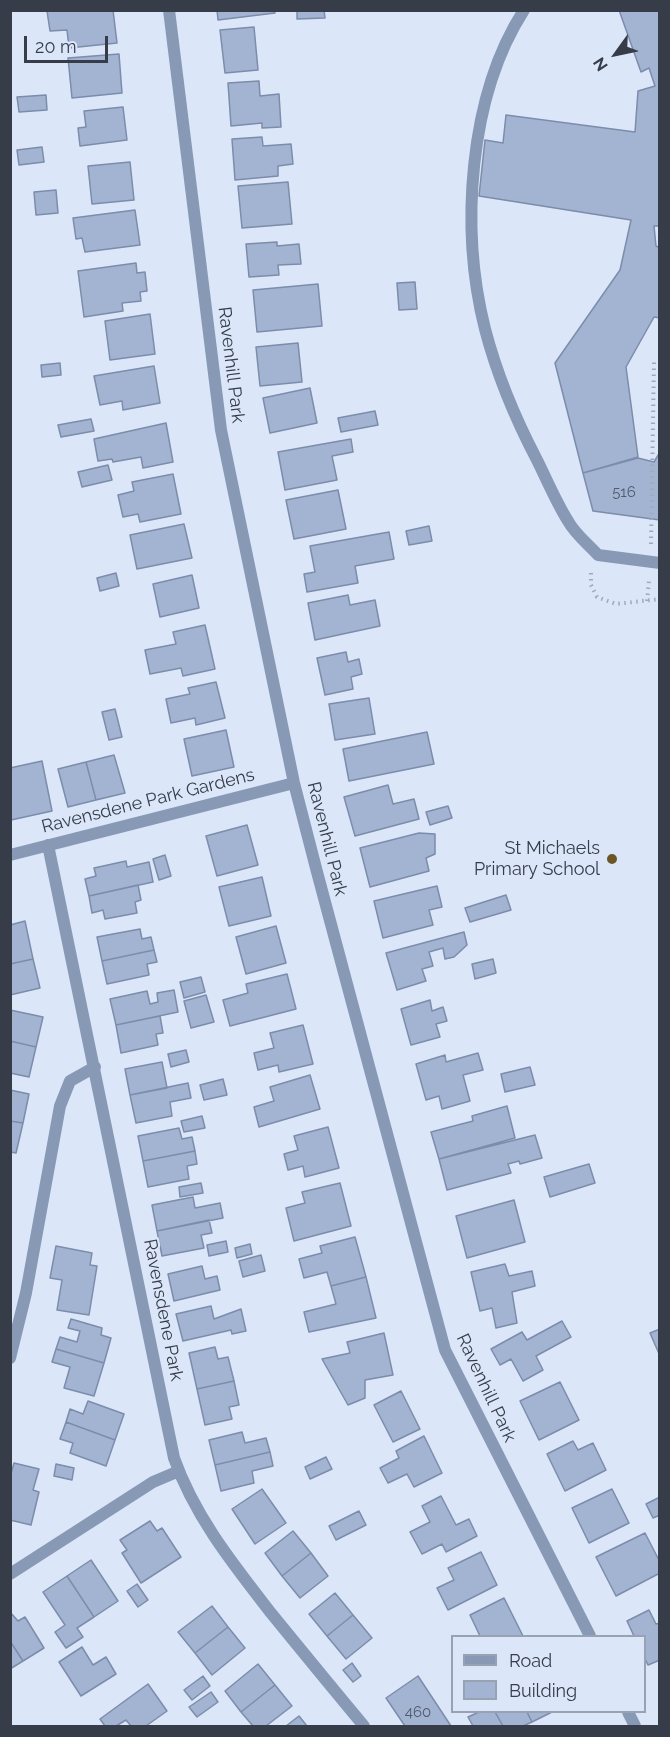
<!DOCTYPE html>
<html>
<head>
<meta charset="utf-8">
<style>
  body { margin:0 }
  #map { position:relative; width:670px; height:1737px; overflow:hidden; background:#dbe6f9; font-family:Raleway,sans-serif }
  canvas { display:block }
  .frame { position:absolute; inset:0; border:12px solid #363d49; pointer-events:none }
  .legend { position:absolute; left:451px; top:1635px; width:195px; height:78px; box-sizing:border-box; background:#dbe6f9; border:2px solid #99a2b3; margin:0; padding:8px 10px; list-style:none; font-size:18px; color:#363d49 }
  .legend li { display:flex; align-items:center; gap:12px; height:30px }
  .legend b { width:30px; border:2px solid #99a2b3 }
  .north { position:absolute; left:586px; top:24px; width:60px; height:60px; -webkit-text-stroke:4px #dbe6f9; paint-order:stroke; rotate:237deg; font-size:16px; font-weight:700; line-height:24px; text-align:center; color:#363d49 }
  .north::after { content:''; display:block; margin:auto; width:21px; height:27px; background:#363d49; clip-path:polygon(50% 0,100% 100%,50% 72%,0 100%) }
  .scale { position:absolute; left:24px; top:36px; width:84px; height:27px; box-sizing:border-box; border:3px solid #363d49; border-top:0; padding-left:8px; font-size:18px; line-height:21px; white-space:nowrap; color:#363d49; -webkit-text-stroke:4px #dbe6f9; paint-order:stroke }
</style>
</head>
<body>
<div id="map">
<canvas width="670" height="1737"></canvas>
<div class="frame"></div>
<ul class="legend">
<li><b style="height:8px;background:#8899b6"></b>Road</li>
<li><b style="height:16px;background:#a3b4d3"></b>Building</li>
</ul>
<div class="north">N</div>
<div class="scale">20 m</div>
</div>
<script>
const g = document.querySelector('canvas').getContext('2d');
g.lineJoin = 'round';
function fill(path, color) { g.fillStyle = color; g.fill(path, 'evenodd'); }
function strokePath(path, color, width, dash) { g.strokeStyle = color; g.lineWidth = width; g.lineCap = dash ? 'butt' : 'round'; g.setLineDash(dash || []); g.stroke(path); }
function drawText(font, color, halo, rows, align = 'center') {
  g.font = font + ' Raleway,sans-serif'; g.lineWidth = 4.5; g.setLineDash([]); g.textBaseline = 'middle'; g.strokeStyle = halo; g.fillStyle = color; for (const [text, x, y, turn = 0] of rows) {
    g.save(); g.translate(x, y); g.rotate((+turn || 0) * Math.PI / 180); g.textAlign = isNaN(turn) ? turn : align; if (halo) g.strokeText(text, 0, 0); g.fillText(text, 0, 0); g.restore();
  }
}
const building = new Path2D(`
  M 113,10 L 117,43 L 69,48 L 67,30 L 50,31 L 47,11 Z
  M 217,10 L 274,10 L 275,13 L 218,20 Z
  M 297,10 L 324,10 L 325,18 L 297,19 Z
  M 619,10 L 660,10 L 660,226 L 654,226 L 656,246 L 660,248 L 660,318 L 654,317 L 626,367 L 638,457 L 583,473 L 555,363 L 620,270 L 631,220 L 479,196 L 485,140 L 503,143 L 506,115 L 635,132 L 638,91 L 655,86 L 649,68 L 641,72 Z
  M 254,27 L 258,70 L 225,73 L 220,30 Z
  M 119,54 L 122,93 L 72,98 L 68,58 Z
  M 259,81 L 260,96 L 279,94 L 281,127 L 262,128 L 262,123 L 231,126 L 228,83 Z
  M 46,95 L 47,110 L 19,112 L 17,97 Z
  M 123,107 L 127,140 L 80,146 L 78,128 L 86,127 L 84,111 Z
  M 262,137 L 263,146 L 291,144 L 293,164 L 278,166 L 278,176 L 235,180 L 232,139 Z
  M 42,147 L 44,162 L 19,165 L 17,150 Z
  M 130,162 L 134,200 L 92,204 L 88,166 Z
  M 288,182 L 292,224 L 242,228 L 238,186 Z
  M 56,190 L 58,213 L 36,215 L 34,192 Z
  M 135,210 L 140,245 L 85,252 L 82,238 L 76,239 L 73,218 Z
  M 277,242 L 277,246 L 299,244 L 301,264 L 278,265 L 279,275 L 249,277 L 246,244 Z
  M 136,263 L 137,273 L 145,272 L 147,291 L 140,292 L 141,301 L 122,303 L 123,311 L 84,317 L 78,271 Z
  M 415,282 L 417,309 L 399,310 L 397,283 Z
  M 318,284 L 322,326 L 257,332 L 253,290 Z
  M 150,314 L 155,354 L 110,360 L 105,321 Z
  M 298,343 L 302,382 L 260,386 L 256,347 Z
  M 60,363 L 61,375 L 42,377 L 41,365 Z
  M 154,366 L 160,403 L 123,410 L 122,401 L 100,405 L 94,376 Z
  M 310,388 L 317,423 L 270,433 L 263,398 Z
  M 375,411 L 378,425 L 341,432 L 338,418 Z
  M 91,419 L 94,431 L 61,437 L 58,425 Z
  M 166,423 L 173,462 L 143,468 L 141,457 L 113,462 L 112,459 L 98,461 L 94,439 Z
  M 351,439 L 353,452 L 332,456 L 337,480 L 285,490 L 278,452 Z
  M 660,452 L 660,520 L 593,511 L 583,473 L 638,458 L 654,462 Z
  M 108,465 L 112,480 L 82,487 L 78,472 Z
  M 173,474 L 181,514 L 140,522 L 138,514 L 123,517 L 118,495 L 134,491 L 132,482 Z
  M 338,490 L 346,529 L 294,539 L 286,500 Z
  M 184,524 L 192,558 L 137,569 L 130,535 Z
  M 429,526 L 432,541 L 409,545 L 406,531 Z
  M 389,532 L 394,559 L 355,566 L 358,583 L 307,592 L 304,574 L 315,572 L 310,546 Z
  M 116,573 L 119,586 L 100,591 L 97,578 Z
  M 192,575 L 199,608 L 160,617 L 153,584 Z
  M 348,595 L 350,605 L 375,600 L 380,626 L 315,640 L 308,603 Z
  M 205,625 L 215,669 L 183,676 L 181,668 L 150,674 L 145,650 L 176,644 L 173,632 Z
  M 346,652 L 348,662 L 359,659 L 362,674 L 351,677 L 353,689 L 325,695 L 317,658 Z
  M 216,682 L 225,718 L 196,725 L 195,718 L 171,723 L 166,699 L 190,694 L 188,688 Z
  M 369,698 L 375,734 L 335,740 L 329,704 Z
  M 115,709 L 122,737 L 109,740 L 102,712 Z
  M 226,730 L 234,767 L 192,776 L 184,739 Z
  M 427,732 L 434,764 L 349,781 L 343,749 Z
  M 114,755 L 125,793 L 96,800 L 86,762 Z
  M 42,761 L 52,811 L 11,820 L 10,768 Z
  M 86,762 L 96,800 L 68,807 L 58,769 Z
  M 388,785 L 393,804 L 414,799 L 419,819 L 355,836 L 344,797 Z
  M 448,806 L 452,818 L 430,825 L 426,812 Z
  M 247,825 L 258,865 L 217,876 L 206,836 Z
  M 419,833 L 435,834 L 435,854 L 426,858 L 429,871 L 370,887 L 360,848 Z
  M 165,855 L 171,876 L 159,880 L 153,859 Z
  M 126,861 L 127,867 L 149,862 L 153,882 L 89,896 L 85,879 L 96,876 L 94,868 Z
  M 262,877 L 271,916 L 229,926 L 219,887 Z
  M 138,885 L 141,900 L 135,902 L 137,913 L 105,919 L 103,910 L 92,913 L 89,896 Z
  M 437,886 L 442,907 L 429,910 L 433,925 L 383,938 L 374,901 Z
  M 506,895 L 511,910 L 470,922 L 465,908 Z
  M 25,921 L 33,959 L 10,964 L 10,925 Z
  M 276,926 L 286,963 L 246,974 L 236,937 Z
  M 140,929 L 142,939 L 151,937 L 154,950 L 102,961 L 97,937 Z
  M 464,932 L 467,945 L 454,957 L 445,959 L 443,948 L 429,952 L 433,966 L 422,969 L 426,981 L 397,990 L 386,953 Z
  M 154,950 L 157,962 L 147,964 L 149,975 L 107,984 L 102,961 Z
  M 33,959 L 40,988 L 10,995 L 10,964 Z
  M 493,959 L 496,973 L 475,979 L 472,964 Z
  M 287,974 L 296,1009 L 230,1026 L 223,1000 L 248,993 L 246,984 Z
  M 201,977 L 205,992 L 184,998 L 180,982 Z
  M 174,990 L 178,1012 L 116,1025 L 110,999 L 147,991 L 150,1004 L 158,1002 L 157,993 Z
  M 206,995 L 214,1022 L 191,1028 L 184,1001 Z
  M 430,1000 L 432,1011 L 443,1007 L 447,1021 L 436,1024 L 440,1037 L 411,1045 L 401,1009 Z
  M 10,1010 L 43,1017 L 36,1047 L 10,1041 Z
  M 160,1016 L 163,1033 L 156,1034 L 158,1045 L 121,1053 L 116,1025 Z
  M 303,1025 L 313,1064 L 279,1072 L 278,1065 L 258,1070 L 254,1053 L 274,1048 L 270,1033 Z
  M 10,1041 L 36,1047 L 29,1077 L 10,1073 Z
  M 186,1050 L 189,1062 L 171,1067 L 168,1054 Z
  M 478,1053 L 483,1070 L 463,1075 L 470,1101 L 442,1109 L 439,1096 L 426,1100 L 416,1064 L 445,1055 L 446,1062 Z
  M 162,1062 L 167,1088 L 130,1095 L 125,1069 Z
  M 530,1067 L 535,1085 L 505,1092 L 501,1074 Z
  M 310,1075 L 320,1109 L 259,1127 L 254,1107 L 274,1101 L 270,1087 Z
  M 223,1079 L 227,1095 L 204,1100 L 200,1085 Z
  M 188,1083 L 191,1098 L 170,1102 L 172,1116 L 136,1123 L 130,1095 Z
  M 10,1090 L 29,1094 L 23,1123 L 10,1121 Z
  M 507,1106 L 515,1138 L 439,1159 L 431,1132 L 473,1121 L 472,1116 Z
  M 202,1116 L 205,1128 L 184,1132 L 181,1121 Z
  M 10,1121 L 23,1123 L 16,1153 L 10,1152 Z
  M 328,1127 L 339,1168 L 305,1177 L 303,1166 L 288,1170 L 284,1154 L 298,1150 L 294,1136 Z
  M 179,1128 L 182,1139 L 192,1137 L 195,1151 L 143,1161 L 138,1136 Z
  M 535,1135 L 542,1158 L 520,1164 L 519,1161 L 508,1164 L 511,1173 L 447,1190 L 439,1159 Z
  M 195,1151 L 197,1164 L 187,1166 L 189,1179 L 148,1187 L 143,1161 Z
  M 589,1164 L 595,1183 L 550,1197 L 544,1177 Z
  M 201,1183 L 203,1193 L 180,1197 L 179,1187 Z
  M 340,1183 L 351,1226 L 294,1241 L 286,1208 L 305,1203 L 302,1192 Z
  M 193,1197 L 195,1208 L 220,1203 L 223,1218 L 157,1231 L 152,1205 Z
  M 514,1200 L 525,1242 L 467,1258 L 456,1216 Z
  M 209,1220 L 212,1233 L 201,1235 L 204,1248 L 162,1256 L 157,1231 Z
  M 355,1237 L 366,1277 L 331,1286 L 327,1272 L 304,1278 L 299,1259 L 322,1253 L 320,1246 Z
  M 226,1241 L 228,1252 L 209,1256 L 207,1245 Z
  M 250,1244 L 252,1254 L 237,1258 L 235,1248 Z
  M 56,1246 L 92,1253 L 90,1265 L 97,1266 L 89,1315 L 57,1310 L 62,1280 L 50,1278 Z
  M 261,1255 L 265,1271 L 243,1277 L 239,1261 Z
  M 505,1264 L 509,1276 L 532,1271 L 535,1286 L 512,1292 L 517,1323 L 496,1328 L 492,1308 L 480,1311 L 471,1272 Z
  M 202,1266 L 205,1279 L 217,1276 L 220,1290 L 174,1301 L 168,1274 Z
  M 366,1277 L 376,1318 L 309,1332 L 304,1312 L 336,1304 L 331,1286 Z
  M 211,1306 L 214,1319 L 241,1309 L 246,1331 L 232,1334 L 231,1330 L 183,1341 L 176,1314 Z
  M 71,1319 L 102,1328 L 101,1335 L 111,1338 L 104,1363 L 56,1349 L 60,1337 L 77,1342 L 80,1331 L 68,1328 Z
  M 562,1321 L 571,1337 L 536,1356 L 543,1370 L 523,1381 L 511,1359 L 500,1365 L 491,1349 L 522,1332 L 527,1340 Z
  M 660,1329 L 660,1356 L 650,1333 Z
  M 384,1333 L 393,1375 L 365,1380 L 365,1398 L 348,1405 L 322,1359 L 350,1353 L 347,1342 Z
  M 215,1347 L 218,1359 L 228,1357 L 234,1381 L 197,1389 L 189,1353 Z
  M 56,1349 L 104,1363 L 94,1396 L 64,1388 L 70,1367 L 52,1362 Z
  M 234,1381 L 239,1405 L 229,1407 L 232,1419 L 205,1425 L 197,1389 Z
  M 560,1382 L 579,1420 L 539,1440 L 520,1401 Z
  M 401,1391 L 420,1429 L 393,1442 L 374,1405 Z
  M 88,1401 L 124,1414 L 115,1440 L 66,1422 L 70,1409 L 83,1414 Z
  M 66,1422 L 115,1440 L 106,1466 L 70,1453 L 73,1443 L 60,1439 Z
  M 242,1432 L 245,1443 L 266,1438 L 270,1452 L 215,1465 L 209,1440 Z
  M 424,1436 L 442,1473 L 414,1487 L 407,1474 L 388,1483 L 380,1468 L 399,1458 L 396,1451 Z
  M 573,1441 L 578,1450 L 593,1443 L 606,1470 L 565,1491 L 547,1454 Z
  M 270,1452 L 273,1466 L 252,1471 L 254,1483 L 221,1491 L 215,1465 Z
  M 326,1457 L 332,1469 L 310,1479 L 305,1467 Z
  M 14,1463 L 39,1469 L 33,1490 L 39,1492 L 31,1525 L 10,1520 L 10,1477 Z
  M 56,1464 L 74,1468 L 72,1480 L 54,1476 Z
  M 262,1489 L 286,1523 L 255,1544 L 232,1509 Z
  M 612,1489 L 629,1523 L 589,1543 L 572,1508 Z
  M 441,1496 L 456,1525 L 469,1519 L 477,1536 L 446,1552 L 442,1544 L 422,1554 L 410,1532 L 430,1522 L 422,1506 Z
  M 660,1497 L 660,1515 L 653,1518 L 646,1504 Z
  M 359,1511 L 366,1525 L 336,1540 L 329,1526 Z
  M 150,1521 L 157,1531 L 162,1528 L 181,1557 L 141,1583 L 122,1553 L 127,1550 L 120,1540 Z
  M 293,1531 L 311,1553 L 282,1576 L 265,1553 Z
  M 645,1533 L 660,1562 L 660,1573 L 616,1596 L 596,1557 Z
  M 481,1552 L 497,1585 L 448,1610 L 437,1588 L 454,1580 L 448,1568 Z
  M 311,1553 L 328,1576 L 300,1598 L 282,1576 Z
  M 91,1560 L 118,1601 L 94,1617 L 67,1576 Z
  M 67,1576 L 94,1617 L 77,1628 L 83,1637 L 66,1648 L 55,1632 L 65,1625 L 43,1592 Z
  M 137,1584 L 148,1600 L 138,1607 L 127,1591 Z
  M 335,1593 L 353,1615 L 327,1636 L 309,1614 Z
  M 504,1598 L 523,1636 L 480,1636 L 470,1615 Z
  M 212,1606 L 228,1627 L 195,1653 L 178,1632 Z
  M 649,1610 L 656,1624 L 660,1623 L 660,1660 L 648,1665 L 644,1657 L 644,1636 L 634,1636 L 627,1621 Z
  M 10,1612 L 18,1621 L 25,1617 L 44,1648 L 23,1661 L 10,1641 Z
  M 353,1615 L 372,1638 L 346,1659 L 327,1636 Z
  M 228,1627 L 245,1648 L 212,1675 L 195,1653 Z
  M 10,1641 L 23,1661 L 10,1669 Z
  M 82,1647 L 93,1665 L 106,1657 L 116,1674 L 81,1696 L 59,1662 Z
  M 352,1663 L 361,1676 L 353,1682 L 343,1670 Z
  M 258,1664 L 275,1685 L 241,1712 L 225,1691 Z
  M 203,1676 L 210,1686 L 192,1700 L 184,1690 Z
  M 418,1676 L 451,1726 L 405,1726 L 386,1698 Z
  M 148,1684 L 167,1711 L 146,1726 L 131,1726 L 126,1720 L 116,1726 L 105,1726 L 100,1719 Z
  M 275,1685 L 292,1706 L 266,1726 L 253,1726 L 241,1712 Z
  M 211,1692 L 218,1702 L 197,1717 L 189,1707 Z
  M 479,1712 L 495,1712 L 503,1726 L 473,1726 L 468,1717 Z
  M 495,1712 L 527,1712 L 532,1722 L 523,1726 L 503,1726 Z
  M 527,1712 L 552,1712 L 532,1722 Z
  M 299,1716 L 307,1726 L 286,1726 Z`);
const path = new Path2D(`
  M 651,544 L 654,361
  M 591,573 L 591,585 L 597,597 L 616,604 L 660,599
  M 647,601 L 649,581`);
const service = new Path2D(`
  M 524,10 C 468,97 460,230 485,329 C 497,375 515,418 537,460 C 547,480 556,502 568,521 C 575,534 588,544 598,555 L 660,563`);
const minor = new Path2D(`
  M 169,10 L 221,430 L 294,783 L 317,872 L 445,1350 L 590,1636
  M 48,845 L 174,1458 C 195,1517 233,1564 271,1613 C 302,1651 333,1689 364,1726
  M 10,855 L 294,783
  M 10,1358 L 26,1293 L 60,1106 L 70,1081 L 95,1067
  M 10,1574 L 153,1482 L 179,1471
  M 628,1712 L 635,1726`);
const markers = [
  [612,859,6,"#6d5525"]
];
const numberNames = [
  ["516",624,492],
  ["460",418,1712]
];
const streetNames = [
  ["Ravenhill Park",231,365,83],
  ["Ravensdene Park Gardens",148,801,-14],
  ["Ravenhill Park",327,839,76],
  ["Ravensdene Park",163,1310,79],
  ["Ravenhill Park",486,1388,65]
];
const poiNames = [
  ["St Michaels",600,849],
  ["Primary School",600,870]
];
fill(building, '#a3b4d3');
strokePath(building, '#7c8caa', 1.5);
strokePath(path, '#a0a9ba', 4, [1.5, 4.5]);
strokePath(service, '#8899b6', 12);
strokePath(minor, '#8899b6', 12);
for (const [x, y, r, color] of markers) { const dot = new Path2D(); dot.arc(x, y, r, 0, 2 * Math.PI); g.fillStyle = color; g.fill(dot); strokePath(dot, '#dbe6f9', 2); }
drawText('15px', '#515b6c', null, numberNames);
drawText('18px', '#363d49', '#dbe6f9', streetNames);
drawText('18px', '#363d49', '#dbe6f9', poiNames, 'right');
</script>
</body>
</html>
